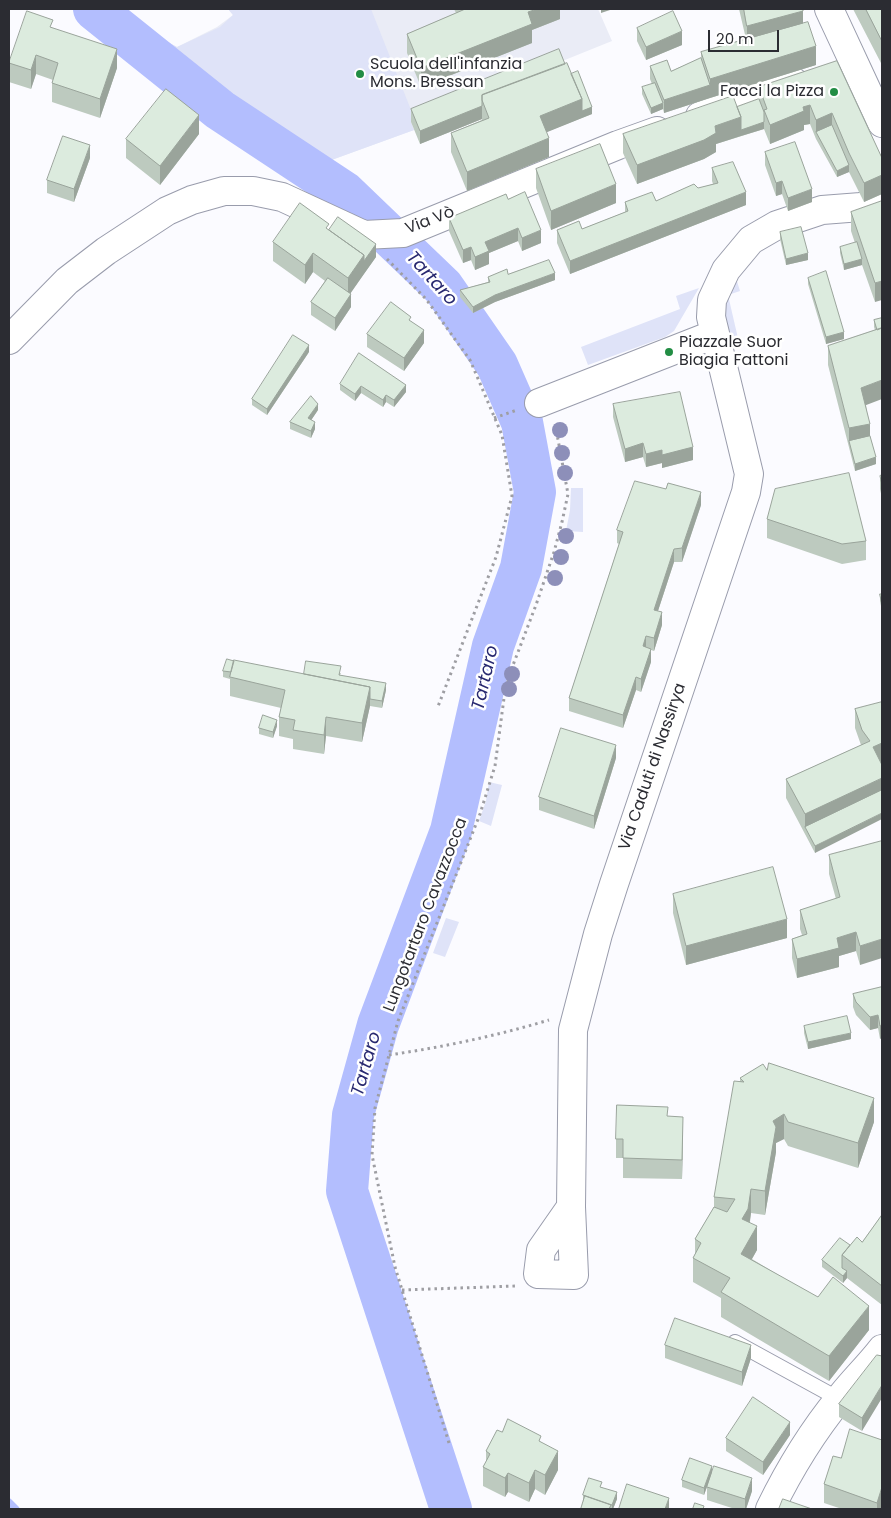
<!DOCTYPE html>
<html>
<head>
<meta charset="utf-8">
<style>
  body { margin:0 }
  #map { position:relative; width:891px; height:1518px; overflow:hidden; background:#fbfbff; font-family:Poppins,sans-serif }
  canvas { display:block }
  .frame { position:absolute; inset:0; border:10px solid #2b2c32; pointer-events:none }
  .scale { position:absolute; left:708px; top:30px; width:71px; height:22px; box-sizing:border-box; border:2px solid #2b2c32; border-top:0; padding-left:6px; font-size:15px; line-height:18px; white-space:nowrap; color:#2b2c32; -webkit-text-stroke:4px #fff; paint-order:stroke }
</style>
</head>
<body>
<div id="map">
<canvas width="891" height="1518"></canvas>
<div class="frame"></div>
<div class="scale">20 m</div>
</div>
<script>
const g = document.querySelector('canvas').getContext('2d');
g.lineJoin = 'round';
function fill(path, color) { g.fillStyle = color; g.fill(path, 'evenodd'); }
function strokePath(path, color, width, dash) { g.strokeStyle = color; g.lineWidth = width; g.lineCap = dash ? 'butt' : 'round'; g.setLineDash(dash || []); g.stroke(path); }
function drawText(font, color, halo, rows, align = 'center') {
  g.font = font + ' Poppins,sans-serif'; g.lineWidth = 5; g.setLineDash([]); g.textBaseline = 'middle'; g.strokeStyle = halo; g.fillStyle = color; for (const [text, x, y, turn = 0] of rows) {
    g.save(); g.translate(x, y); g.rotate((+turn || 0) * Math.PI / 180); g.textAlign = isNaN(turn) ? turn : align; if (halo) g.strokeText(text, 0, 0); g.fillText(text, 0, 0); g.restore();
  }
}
const built = new Path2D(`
  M 228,9 L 598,9 L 612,41 L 411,122 L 414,130 L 326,162 L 256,120 L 208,86 L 159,49 L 120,16 L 177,47 L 217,27 L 233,15 Z`);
const green = new Path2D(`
  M 228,9 L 371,9 L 415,120 L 411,122 L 414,130 L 326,162 C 304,149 282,137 261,123 C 211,92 165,54 120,16 L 177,47 L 220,27 L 233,15 Z
  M 736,278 L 740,291 L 728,295 L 740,347 L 727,350 L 721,329 L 726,294 Z
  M 699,288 L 674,331 L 665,337 L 588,365 L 581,347 L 680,309 L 676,296 Z
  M 571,488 L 583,488 L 583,532 L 566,531 L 570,510 Z
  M 489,782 L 502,785 L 491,826 L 479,821 L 486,801 Z
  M 446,918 L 459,922 L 445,957 L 433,953 Z`);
const stream = new Path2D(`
  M 9,1502 L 16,1509`);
const river = new Path2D(`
  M 94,9 L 220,110 L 344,192 L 443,287 L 497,365 L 522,422 L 535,492 L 521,568 L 493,646 L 451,831 L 378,1025 L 353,1115 L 347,1191 L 451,1509`);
const path = new Path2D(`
  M 387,259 L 426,299 L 470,360 L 502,435 L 512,496 L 496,557 L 437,709
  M 494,418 L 517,410
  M 389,1055 C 443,1047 496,1036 549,1020
  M 402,1290 L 516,1286
  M 449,1443 L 395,1267 L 372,1155 L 375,1108 L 398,1021 L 456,875 L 480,814 L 495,766 L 504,698 L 510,673 L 536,605 L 554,552 L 562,522 L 568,494 L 555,423`);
const service = new Path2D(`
  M 735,1342 L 839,1399`);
const minor = new Path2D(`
  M 700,116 L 794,82
  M 9,340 L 67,281 L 106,251 L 167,211 L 192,200 L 224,191 L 253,191 L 282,197 L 364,235 L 403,233 L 618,145 L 657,131
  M 539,403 L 715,334
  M 571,1207 L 541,1250 L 538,1274 L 574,1275 L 571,1207 L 573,1030 L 598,934 L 614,884 L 746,492 L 749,474 L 711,317 L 712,300 L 726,270 L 751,240 L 777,225 L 822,210 L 861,207 L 882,201`);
const tertiary = new Path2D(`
  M 829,9 L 882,123
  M 770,1509 C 789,1470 812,1432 840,1398 C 853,1381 869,1366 882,1349`);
const trees = [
  [560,430],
  [562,453],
  [565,473],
  [566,536],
  [561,557],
  [555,578],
  [512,674],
  [509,689]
];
const wall = new Path2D(`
  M 454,9 L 560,9 L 560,19 L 532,30 L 532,43 L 421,87 L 407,53 L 407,34 L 456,13 Z
  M 739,9 L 803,9 L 803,23 L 816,65 L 710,98 L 664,113 L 663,109 L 651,114 L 642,94 L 642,87 L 652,84 L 650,79 L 650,66 L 671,71 L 701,58 L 701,52 L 746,39 Z
  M 853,9 L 882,9 L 882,65 Z
  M 53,28 L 117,68 L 100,118 L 52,102 L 52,83 L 53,80 L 36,74 L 31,89 L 9,82 L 9,63 Z
  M 637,28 L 682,45 L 646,60 L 637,41 Z
  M 837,61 L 882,158 L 882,194 L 864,202 L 849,172 L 837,177 L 816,139 L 810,124 L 804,125 L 804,130 L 770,144 L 764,129 L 716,144 L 716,152 L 704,159 L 637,184 L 623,153 L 623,134 L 737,107 L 759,99 L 759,87 Z
  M 565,64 L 571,74 L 592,114 L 546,132 L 549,157 L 467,191 L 451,152 L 451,133 L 482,120 L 482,119 L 420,144 L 411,122 L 411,109 Z
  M 199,134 L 160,185 L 126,158 L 126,139 Z
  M 765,152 L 812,202 L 788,211 L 782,194 L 776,196 L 765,165 Z
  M 90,158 L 74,202 L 47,193 L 47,180 Z
  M 712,168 L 746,205 L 570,274 L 557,243 L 557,230 L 582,229 L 625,212 L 625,202 L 656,201 L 713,184 L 712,181 Z
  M 536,169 L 616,203 L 551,230 L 536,188 Z
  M 508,199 L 541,243 L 522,251 L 518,241 L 489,253 L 489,264 L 475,270 L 471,260 L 463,263 L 449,231 L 449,218 Z
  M 882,201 L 875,302 L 862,265 L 844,270 L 840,253 L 840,247 L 855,243 L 851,231 L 851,212 Z
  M 329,229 L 376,257 L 350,293 L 351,307 L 335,331 L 311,315 L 311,302 L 325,281 L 313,272 L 305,284 L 273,261 L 273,242 Z
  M 780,232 L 808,260 L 786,265 L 780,239 Z
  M 488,277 L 555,280 L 495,302 L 473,313 L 460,297 L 460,290 L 488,282 Z
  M 808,278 L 844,339 L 826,344 L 808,284 Z
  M 882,318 L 866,405 L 870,436 L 876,464 L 855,471 L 828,365 L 828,346 L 875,330 L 874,327 L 874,320 Z
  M 411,321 L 424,343 L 404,371 L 367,347 L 367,334 Z
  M 309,352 L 267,415 L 252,405 L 252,399 Z
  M 340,384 L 406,392 L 394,407 L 386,402 L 383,407 L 361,393 L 355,401 L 340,390 Z
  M 613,404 L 693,460 L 662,468 L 662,463 L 646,467 L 643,457 L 625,462 L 613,417 Z
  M 318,410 L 311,420 L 315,429 L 311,438 L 290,429 L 290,422 Z
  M 882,475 L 882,498 L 880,489 L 880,476 Z
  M 701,505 L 682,562 L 674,562 L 658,611 L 662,625 L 654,651 L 651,650 L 651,662 L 641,692 L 636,690 L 623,728 L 569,711 L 569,698 L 619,544 L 617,543 L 617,530 Z
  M 767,519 L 866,541 L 866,560 L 842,564 L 767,538 Z
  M 880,594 L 882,594 L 882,611 L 880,601 Z
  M 223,671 L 304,674 L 341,673 L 340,675 L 386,690 L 382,708 L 370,706 L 362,742 L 326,736 L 324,754 L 293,749 L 293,739 L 279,736 L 279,717 L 281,708 L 230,696 L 230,679 L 223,677 Z
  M 882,702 L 882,762 L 815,853 L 786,798 L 786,779 L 861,745 L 855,728 L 855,709 Z
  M 277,726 L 273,738 L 259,734 L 259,728 Z
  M 616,758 L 594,829 L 539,810 L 539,797 Z
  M 882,841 L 860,965 L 856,951 L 839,956 L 839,967 L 797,978 L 792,958 L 792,939 L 802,935 L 800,929 L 800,910 L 836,899 L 829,874 L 829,855 Z
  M 673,894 L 787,938 L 686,965 L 673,913 Z
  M 882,987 L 880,1039 L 878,1028 L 870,1030 L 856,1015 L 853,1007 L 853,994 Z
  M 804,1026 L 851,1039 L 808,1049 L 804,1033 Z
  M 767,1070 L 874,1122 L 858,1168 L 788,1146 L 784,1139 L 776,1143 L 776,1152 L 765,1215 L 751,1213 L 750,1222 L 757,1250 L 752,1259 L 869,1330 L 829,1381 L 721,1317 L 721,1298 L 693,1282 L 693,1258 L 695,1254 L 695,1239 L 714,1207 L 714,1197 L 740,1082 L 740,1078 Z
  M 668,1116 L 683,1136 L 682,1179 L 623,1178 L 623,1158 L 616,1158 L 616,1139 Z
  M 882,1215 L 882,1305 L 847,1278 L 843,1283 L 822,1267 L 822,1260 L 850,1245 L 862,1242 Z
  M 665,1345 L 751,1358 L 742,1386 L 665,1358 Z
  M 882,1356 L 862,1431 L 839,1417 L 839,1404 Z
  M 502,1432 L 541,1442 L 558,1470 L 545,1495 L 535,1489 L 529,1502 L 508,1492 L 505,1497 L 483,1486 L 483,1467 L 486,1462 L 486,1451 Z
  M 790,1435 L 763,1475 L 726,1451 L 726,1438 Z
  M 882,1440 L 881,1509 L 842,1509 L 824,1503 L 824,1484 L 841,1458 Z
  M 712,1472 L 752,1491 L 746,1509 L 735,1509 L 707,1500 L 707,1487 L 704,1495 L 682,1487 L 682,1480 Z
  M 602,1487 L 617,1499 L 613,1509 L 581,1509 L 583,1502 L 583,1495 Z`);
const shadedWall = new Path2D(`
  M 537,9 L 560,9 L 560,19 L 532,30 L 532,43 L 421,87 L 421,68 L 528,12 Z
  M 601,9 L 613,9 L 601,13 Z
  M 803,11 L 803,30 L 747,45 L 747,26 Z
  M 682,31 L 682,45 L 646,60 L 646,47 Z
  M 816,46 L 816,65 L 710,98 L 664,113 L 664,100 L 710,85 L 710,79 Z
  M 117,49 L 117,68 L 100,118 L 100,99 Z
  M 36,55 L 36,74 L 31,89 L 31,70 Z
  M 582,99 L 592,107 L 592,114 L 540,135 L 540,116 Z
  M 663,103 L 663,109 L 651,114 L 651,108 Z
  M 810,105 L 810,124 L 804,125 L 804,130 L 770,144 L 770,125 L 803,107 Z
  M 482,106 L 482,119 L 420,144 L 420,131 Z
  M 832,113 L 832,132 L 816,132 L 816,120 Z
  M 199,115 L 199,134 L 160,185 L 160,166 Z
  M 741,117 L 741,136 L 716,144 L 716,152 L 704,159 L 637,184 L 637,165 L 715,126 Z
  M 764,122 L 764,129 L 741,136 L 741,130 Z
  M 549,138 L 549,157 L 467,191 L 467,172 Z
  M 90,145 L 90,158 L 74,202 L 74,189 Z
  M 849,165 L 849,172 L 837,177 L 837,171 Z
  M 882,175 L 882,194 L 864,202 L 864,183 Z
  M 782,181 L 782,194 L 776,196 L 776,183 Z
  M 616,184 L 616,203 L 551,230 L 551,211 Z
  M 812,189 L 812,202 L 788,211 L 788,198 Z
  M 746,192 L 746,205 L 570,274 L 570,261 Z
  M 518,228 L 518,241 L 489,253 L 489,264 L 475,270 L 475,257 L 485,242 Z
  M 541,230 L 541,243 L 522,251 L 522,238 Z
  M 376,244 L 376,257 L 364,274 L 364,261 Z
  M 471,247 L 471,260 L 463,263 L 463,250 Z
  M 313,253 L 313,272 L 305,284 L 305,265 Z
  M 808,253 L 808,260 L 786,265 L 786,259 Z
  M 364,255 L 364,274 L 348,297 L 348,278 Z
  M 862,259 L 862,265 L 844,270 L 844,264 Z
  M 555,273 L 555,280 L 495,302 L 473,313 L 473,307 L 495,295 Z
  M 882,281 L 882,300 L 875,302 L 875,283 Z
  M 351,294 L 351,307 L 335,331 L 335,318 Z
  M 424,330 L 424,343 L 404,371 L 404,358 Z
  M 844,332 L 844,339 L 826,344 L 826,337 Z
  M 309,345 L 309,352 L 267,415 L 267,409 Z
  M 882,380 L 882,399 L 861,407 L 861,388 Z
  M 406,385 L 406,392 L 394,407 L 394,400 Z
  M 361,386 L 361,393 L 355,401 L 355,394 Z
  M 386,395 L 386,402 L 383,407 L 383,400 Z
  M 318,404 L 318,410 L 308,425 L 308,418 Z
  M 315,422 L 315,429 L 311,438 L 311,431 Z
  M 870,424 L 870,443 L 849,441 L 849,447 L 849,428 Z
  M 643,443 L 643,457 L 625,462 L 625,449 Z
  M 693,447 L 693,460 L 662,468 L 662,463 L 646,467 L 646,454 L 662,450 Z
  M 876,457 L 876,464 L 855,471 L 855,464 Z
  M 701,492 L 701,505 L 682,562 L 682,548 Z
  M 674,549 L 674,562 L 654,623 L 654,610 Z
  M 662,612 L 662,625 L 654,651 L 654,638 Z
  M 646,636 L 646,649 L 643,646 Z
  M 651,649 L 651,662 L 641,692 L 641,679 Z
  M 636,677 L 636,690 L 623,728 L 623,715 Z
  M 386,683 L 386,690 L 382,708 L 382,701 Z
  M 370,687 L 370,706 L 362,742 L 362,723 Z
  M 326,717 L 326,736 L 324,754 L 324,735 Z
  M 277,720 L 277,726 L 273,738 L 273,732 Z
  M 882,743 L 882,762 L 873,766 L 873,747 Z
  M 616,745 L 616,758 L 594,829 L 594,816 Z
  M 882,778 L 882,797 L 805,827 L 805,814 Z
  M 882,813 L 882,819 L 815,853 L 815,846 Z
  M 787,919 L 787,938 L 686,965 L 686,946 Z
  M 856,932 L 856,951 L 839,956 L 839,967 L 797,978 L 797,959 L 837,938 Z
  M 882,939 L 882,958 L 860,965 L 860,946 Z
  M 878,1015 L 878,1028 L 870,1030 L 870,1017 Z
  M 882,1025 L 882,1038 L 880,1039 L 880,1026 Z
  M 851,1033 L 851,1039 L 808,1049 L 808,1042 Z
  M 874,1098 L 874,1122 L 858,1168 L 858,1143 Z
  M 784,1114 L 784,1139 L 776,1143 L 776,1152 L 765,1215 L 765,1191 L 773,1121 Z
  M 683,1117 L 683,1136 L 682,1179 L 682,1160 Z
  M 751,1189 L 751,1213 L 748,1233 L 742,1219 Z
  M 757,1226 L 757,1250 L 741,1278 L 741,1254 Z
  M 847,1271 L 847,1278 L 843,1283 L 843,1276 Z
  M 869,1306 L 869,1330 L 829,1381 L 829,1356 Z
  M 751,1345 L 751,1358 L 742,1386 L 742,1372 Z
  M 882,1385 L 882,1398 L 862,1431 L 862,1418 Z
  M 790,1422 L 790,1435 L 763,1475 L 763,1462 Z
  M 558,1451 L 558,1470 L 545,1495 L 545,1475 Z
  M 712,1466 L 712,1473 L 704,1495 L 704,1488 Z
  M 535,1470 L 535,1489 L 529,1502 L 529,1483 Z
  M 508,1473 L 508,1492 L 505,1497 L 505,1478 Z
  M 752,1478 L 752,1491 L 746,1509 L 745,1509 L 745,1499 Z
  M 882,1487 L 882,1506 L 881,1509 L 877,1509 L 877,1503 Z
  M 617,1492 L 617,1499 L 613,1509 L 612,1509 L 612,1505 Z
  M 669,1498 L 669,1509 L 665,1509 Z`);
const building = new Path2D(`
  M 462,9 L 537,9 L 528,12 L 532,24 L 421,68 L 407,34 L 463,10 Z
  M 744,9 L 803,9 L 803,11 L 747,26 Z
  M 866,9 L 882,9 L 882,41 Z
  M 27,11 L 53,20 L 50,27 L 117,49 L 100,99 L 52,83 L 58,63 L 36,55 L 31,70 L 9,63 Z
  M 673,11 L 682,31 L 646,47 L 637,28 Z
  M 808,22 L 816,46 L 710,79 L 701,52 Z
  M 559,49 L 565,64 L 482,95 L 482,106 L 420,131 L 411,109 Z
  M 701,58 L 710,85 L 664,100 L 650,66 L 667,60 L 671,71 Z
  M 837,61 L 882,158 L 882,175 L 864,183 L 849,153 L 832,113 L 816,120 L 810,105 L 803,107 L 804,111 L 770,125 L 764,110 L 767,109 L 759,87 Z
  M 567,63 L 582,99 L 540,116 L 549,138 L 467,172 L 451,133 L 489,118 L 482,100 L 482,95 Z
  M 578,71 L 592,107 L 582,111 L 582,99 L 571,74 Z
  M 655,83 L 663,103 L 651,108 L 642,87 Z
  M 166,89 L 199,115 L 160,166 L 126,139 Z
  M 733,96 L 741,117 L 715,126 L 716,133 L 704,140 L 637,165 L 623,134 Z
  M 759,99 L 764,112 L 764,122 L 741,130 L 741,117 L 737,107 Z
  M 832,125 L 849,165 L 837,171 L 816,132 Z
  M 63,136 L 90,145 L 74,189 L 47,180 Z
  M 795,142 L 812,189 L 788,198 L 782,181 L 776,183 L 765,152 Z
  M 600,144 L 616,184 L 551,211 L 536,169 Z
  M 733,162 L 746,192 L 570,261 L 557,230 L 579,221 L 582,229 L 628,211 L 625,202 L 652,192 L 656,201 L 694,184 L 698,188 L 718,183 L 712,168 Z
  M 525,192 L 541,230 L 522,238 L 518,228 L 485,242 L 489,251 L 475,257 L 471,247 L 463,250 L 449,218 L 506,194 L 508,199 Z
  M 882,201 L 882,281 L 875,283 L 851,212 Z
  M 300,203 L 329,224 L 326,228 L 364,255 L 348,278 L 313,253 L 305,265 L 273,242 Z
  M 338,217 L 376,244 L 364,261 L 364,255 L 329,230 Z
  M 801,227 L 808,253 L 786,259 L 780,232 Z
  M 857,242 L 862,259 L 844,264 L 840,247 Z
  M 549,260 L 555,273 L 495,295 L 473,307 L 460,290 L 490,282 L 488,277 L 507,269 L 508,274 Z
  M 826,271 L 844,332 L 826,337 L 808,278 Z
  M 328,278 L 351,294 L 335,318 L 311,302 Z
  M 391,302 L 411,317 L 409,320 L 424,330 L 404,358 L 367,334 Z
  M 882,318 L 882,328 L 877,330 L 874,320 Z
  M 882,328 L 882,380 L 861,388 L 870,424 L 849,428 L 828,346 Z
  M 293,335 L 309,345 L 267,409 L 252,399 Z
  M 359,353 L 406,385 L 394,400 L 386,395 L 383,400 L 361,386 L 355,394 L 340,384 Z
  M 680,392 L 693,447 L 662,455 L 662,450 L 646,454 L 643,443 L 625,449 L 613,404 Z
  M 311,396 L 318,404 L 308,418 L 315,422 L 311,431 L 290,422 Z
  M 870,436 L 876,457 L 855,464 L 849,441 Z
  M 849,473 L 866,541 L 842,544 L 767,519 L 775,489 Z
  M 882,475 L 882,485 L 880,476 Z
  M 635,481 L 666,489 L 668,483 L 701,492 L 682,548 L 674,549 L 654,610 L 662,612 L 654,638 L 646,636 L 643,646 L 651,649 L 641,679 L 636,677 L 623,715 L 569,698 L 623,532 L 617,530 Z
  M 880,594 L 882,594 L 882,604 Z
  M 227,659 L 234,661 L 231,672 L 223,671 Z
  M 234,660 L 370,687 L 362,723 L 326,717 L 324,735 L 293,730 L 295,720 L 279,717 L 285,690 L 230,677 Z
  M 306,661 L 341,666 L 339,675 L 386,683 L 382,701 L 370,699 L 370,687 L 304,674 Z
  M 882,702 L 882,743 L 873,747 L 882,765 L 882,778 L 805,814 L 786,779 L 870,741 L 862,730 L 855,709 Z
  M 263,715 L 277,720 L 273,732 L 259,728 Z
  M 561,728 L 616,745 L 594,816 L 539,797 Z
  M 882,790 L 882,813 L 815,846 L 805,827 Z
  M 882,841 L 882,939 L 860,946 L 856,932 L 837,938 L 839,948 L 797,959 L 792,939 L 807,934 L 800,910 L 840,897 L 829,855 Z
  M 773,867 L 787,919 L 686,946 L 673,894 Z
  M 882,987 L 882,1025 L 880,1026 L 878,1015 L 870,1017 L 856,1002 L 853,994 Z
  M 847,1016 L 851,1033 L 808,1042 L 804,1026 Z
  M 769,1063 L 874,1098 L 858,1143 L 788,1122 L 784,1114 L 773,1121 L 776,1127 L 765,1191 L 751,1189 L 748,1209 L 742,1219 L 757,1226 L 741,1254 L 818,1297 L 833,1277 L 869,1306 L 829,1356 L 721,1292 L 730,1278 L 693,1258 L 701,1243 L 695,1239 L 714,1207 L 727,1212 L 735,1199 L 714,1197 L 734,1081 L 744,1082 L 740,1078 L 763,1064 L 767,1070 Z
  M 617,1105 L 668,1107 L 667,1116 L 683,1117 L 682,1160 L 623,1158 L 623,1139 L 616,1139 Z
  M 882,1215 L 882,1286 L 842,1255 L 857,1237 L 862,1242 Z
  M 840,1238 L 850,1245 L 842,1255 L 842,1268 L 847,1271 L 843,1276 L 822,1260 Z
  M 675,1318 L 751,1345 L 742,1372 L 665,1345 Z
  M 877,1355 L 882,1356 L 882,1385 L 862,1418 L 839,1404 Z
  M 753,1397 L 790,1422 L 763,1462 L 726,1438 Z
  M 508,1419 L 541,1436 L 539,1441 L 558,1451 L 545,1475 L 535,1470 L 529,1483 L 508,1473 L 505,1478 L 483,1467 L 490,1454 L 486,1451 L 497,1430 L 502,1432 Z
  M 850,1429 L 882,1440 L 882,1487 L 877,1503 L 824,1484 L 833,1456 L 841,1458 Z
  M 690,1458 L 712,1466 L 704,1488 L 682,1480 Z
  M 714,1466 L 752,1478 L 745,1499 L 707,1487 Z
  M 589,1478 L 602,1482 L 600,1487 L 617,1492 L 612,1505 L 583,1495 Z
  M 627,1484 L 669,1498 L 665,1509 L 619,1509 Z
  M 585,1496 L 611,1505 L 609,1509 L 581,1509 Z
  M 783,1499 L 812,1509 L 779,1509 Z
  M 695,1503 L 704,1506 L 703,1509 L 693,1509 Z`);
const markers = [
  [360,74,5,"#228d44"],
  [834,92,5,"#228d44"],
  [669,352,5,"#228d44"]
];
const poiNames = [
  ["Scuola dell'infanzia",370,65],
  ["Mons. Bressan",370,83],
  ["Facci la Pizza",824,92,"right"],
  ["Piazzale Suor",679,343],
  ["Biagia Fattoni",679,361]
];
const streetNames = [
  ["Via Vò",430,221,-21],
  ["Via Caduti di Nassirya",653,767,-71],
  ["Lungotartaro Cavazzocca",426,915,-69]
];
const waterNames = [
  ["Tartaro",431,279,48],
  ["Tartaro",486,678,-77],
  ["Tartaro",367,1064,-74]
];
fill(built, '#eaecf6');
fill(green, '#dfe3f8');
strokePath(stream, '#b3befe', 7);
strokePath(river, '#b3befe', 42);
strokePath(service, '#999cac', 16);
strokePath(minor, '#999cac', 30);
strokePath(tertiary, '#999cac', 30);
strokePath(path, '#9e9ea3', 3, [2.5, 4]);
strokePath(service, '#fff', 14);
strokePath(minor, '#fff', 28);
strokePath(tertiary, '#fff', 28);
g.fillStyle = '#8d8fb9';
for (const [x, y] of trees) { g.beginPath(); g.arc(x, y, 8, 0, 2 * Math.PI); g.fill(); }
fill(wall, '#bdcabf');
fill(shadedWall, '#9aa49b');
fill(building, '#dcebde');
strokePath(building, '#9aa49b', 1);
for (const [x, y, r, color] of markers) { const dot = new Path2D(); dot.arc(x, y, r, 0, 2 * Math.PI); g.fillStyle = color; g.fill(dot); strokePath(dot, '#fff', 2); }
drawText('16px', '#2b2c32', '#fff', poiNames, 'left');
drawText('16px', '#2b2c32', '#fff', streetNames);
drawText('italic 18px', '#282970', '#fff', waterNames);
</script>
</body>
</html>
